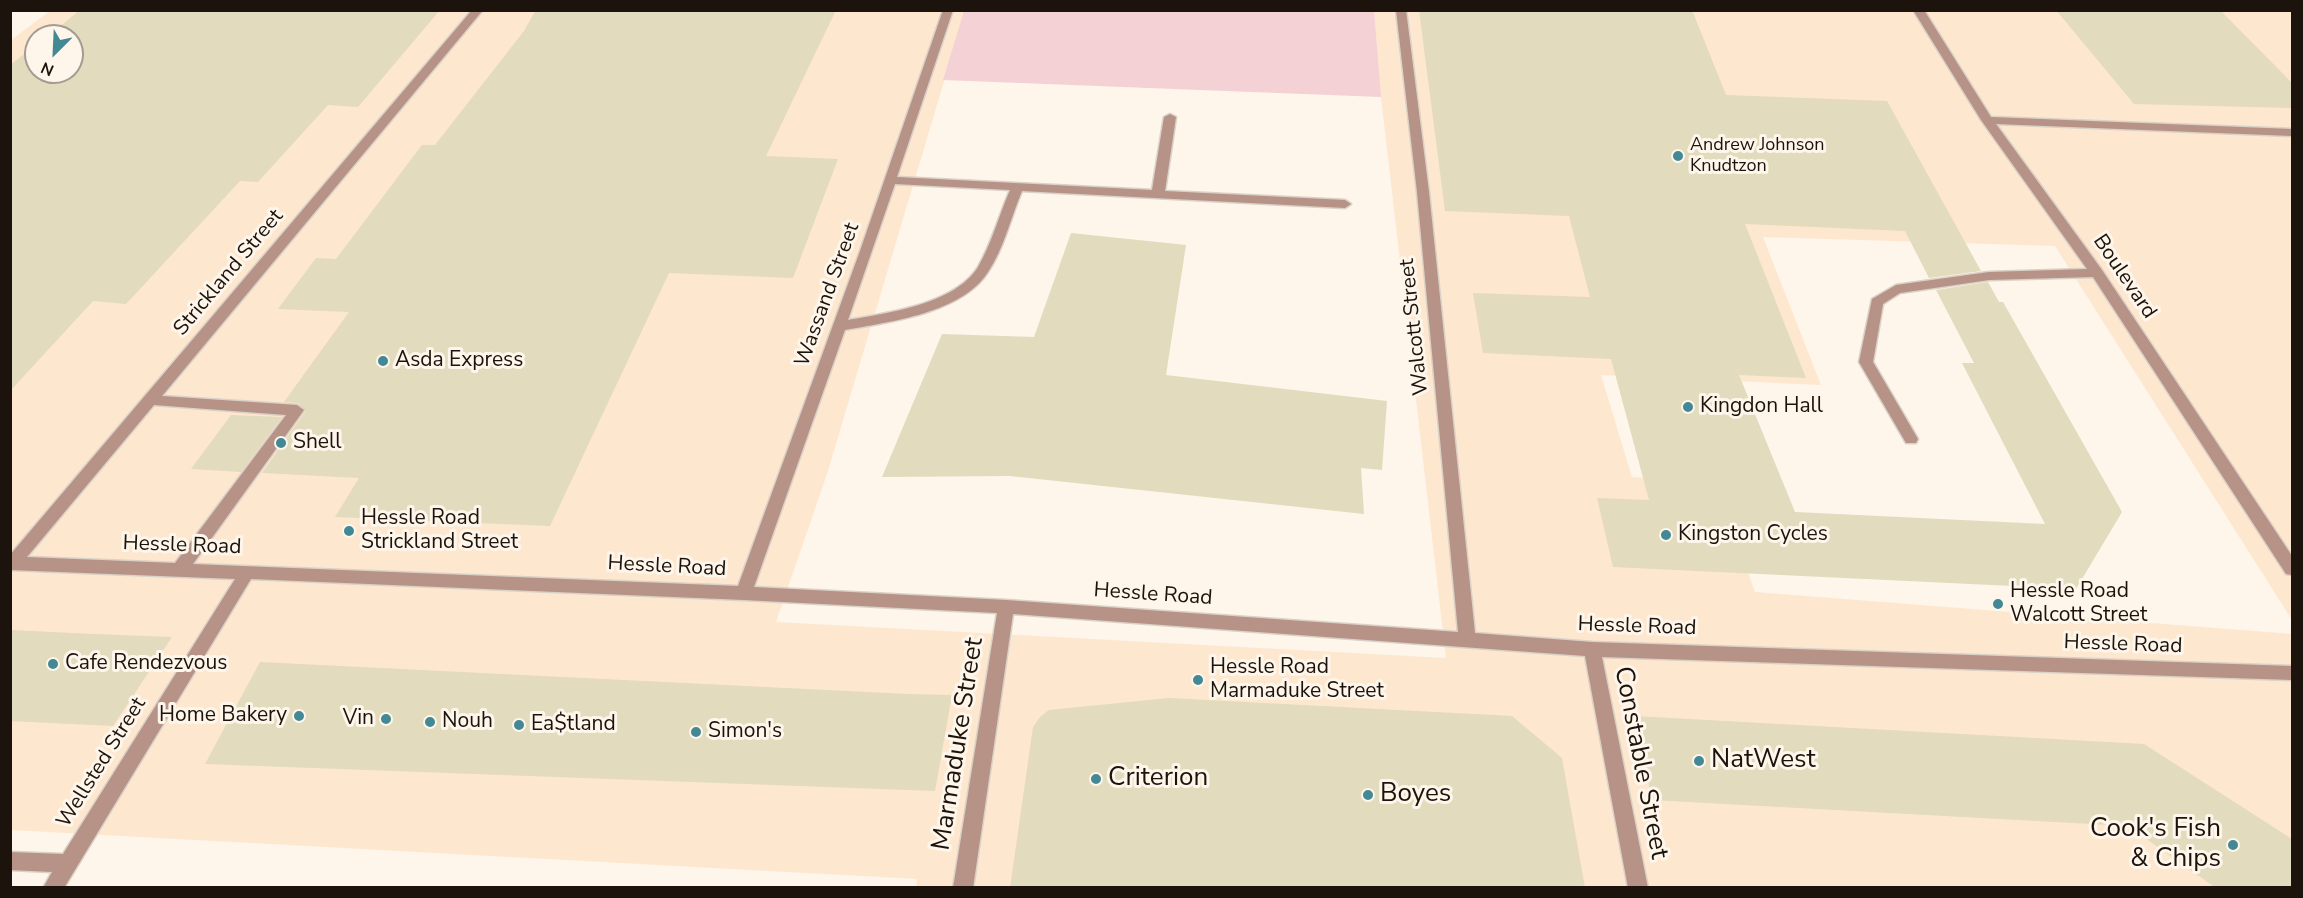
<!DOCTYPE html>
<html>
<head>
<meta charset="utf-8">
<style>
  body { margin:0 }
  #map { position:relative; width:2303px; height:898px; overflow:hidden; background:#fef5eb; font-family:"Nunito Sans",sans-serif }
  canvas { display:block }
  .frame { position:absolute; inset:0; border:12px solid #1c140c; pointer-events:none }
  .north { position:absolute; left:24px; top:24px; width:60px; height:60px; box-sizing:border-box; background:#fef5eb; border:2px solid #a49b92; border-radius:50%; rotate:204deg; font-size:16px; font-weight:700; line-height:24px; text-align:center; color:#1c140c }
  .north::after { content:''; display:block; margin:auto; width:21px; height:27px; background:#438895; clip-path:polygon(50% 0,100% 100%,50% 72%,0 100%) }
</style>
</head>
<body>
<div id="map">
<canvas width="2303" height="898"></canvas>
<div class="frame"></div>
<div class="north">N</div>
</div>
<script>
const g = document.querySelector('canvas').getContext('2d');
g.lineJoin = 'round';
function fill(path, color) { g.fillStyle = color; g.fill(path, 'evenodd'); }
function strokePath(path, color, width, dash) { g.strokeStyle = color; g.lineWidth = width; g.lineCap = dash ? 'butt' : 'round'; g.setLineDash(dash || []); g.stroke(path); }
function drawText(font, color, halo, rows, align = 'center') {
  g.font = font + ' "Nunito Sans",sans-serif'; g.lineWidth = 6; g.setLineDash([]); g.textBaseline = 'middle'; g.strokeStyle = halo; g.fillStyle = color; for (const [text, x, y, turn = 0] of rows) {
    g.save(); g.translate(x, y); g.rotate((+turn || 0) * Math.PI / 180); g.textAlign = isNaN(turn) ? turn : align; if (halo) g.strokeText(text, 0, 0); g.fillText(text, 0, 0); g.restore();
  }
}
const built = new Path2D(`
  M 51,10 L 965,11 L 827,474 L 776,622 L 1446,658 L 1371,11 L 2292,11 L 2292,620 L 2055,246 L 1763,237 L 1821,385 L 1601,375 L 1632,477 L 1716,483 L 1755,592 L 2292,634 L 2292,887 L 916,888 L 917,879 L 11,830 L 10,41 ZM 36,36 L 72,36 L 72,72 L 36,72 Z`);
const green = new Path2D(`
  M 1374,11 L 1381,97 L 943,80 L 964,11 Z`);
const building = new Path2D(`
  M 80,10 L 440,10 L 358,107 L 328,105 L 258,182 L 240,181 L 126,304 L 93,301 L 10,391 L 10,65 L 36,45 L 36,72 L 72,72 L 72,36 L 48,36 Z
  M 536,10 L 836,10 L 766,156 L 838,159 L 793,278 L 669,273 L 550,526 L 335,517 L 359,478 L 262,473 L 306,411 L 298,403 L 284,402 L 349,312 L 278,309 L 316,258 L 336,259 L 422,145 L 435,145 L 524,31 Z
  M 1419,10 L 1692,10 L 1726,95 L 1887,101 L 1981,271 L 1929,278 L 1905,231 L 1745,224 L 1806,378 L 1739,375 L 1795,512 L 2045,524 L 1962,363 L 1974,363 L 1936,290 L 1988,282 L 1999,302 L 2003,302 L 2122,512 L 2076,589 L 1613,567 L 1597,498 L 1649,500 L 1611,359 L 1483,353 L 1473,293 L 1590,297 L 1569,216 L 1445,211 Z
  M 2056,10 L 2220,10 L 2292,83 L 2292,108 L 2134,104 Z
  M 1071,233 L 1186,245 L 1166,375 L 1387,401 L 1382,470 L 1361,468 L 1364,514 L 1010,476 L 882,477 L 942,334 L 1034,337 Z
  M 231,415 L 282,417 L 241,472 L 191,469 Z
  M 10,630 L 94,634 L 172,637 L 113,726 L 10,721 Z
  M 260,662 L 907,694 L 952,695 L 935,791 L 205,764 Z
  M 1169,698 L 1512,716 L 1562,758 L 1585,888 L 1010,888 L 1033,727 L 1040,717 L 1049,710 Z
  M 1634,716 L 2144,744 L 2292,839 L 2292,888 L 2216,888 L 2128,826 L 1652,800 Z`);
const minor = new Path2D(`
  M 472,10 L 483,10 L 162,396 L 297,405 L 304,410 L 193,564 L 738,586 L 860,251 L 943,10 L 953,10 L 897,177 L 1152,190 L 1164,117 L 1170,114 L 1176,117 L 1165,191 L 1345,200 L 1351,204 L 1345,208 L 1022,191 C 1011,217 1004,248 988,272 C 962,313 889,322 845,330 L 754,587 L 1006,600 L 1458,632 L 1417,192 L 1396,10 L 1406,10 L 1429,192 L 1475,633 L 1592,642 L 2292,666 L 2292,680 L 1602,657 L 1648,888 L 1628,888 L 1585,656 L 1013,614 L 973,888 L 953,888 L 997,613 L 744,600 L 251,579 L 64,888 L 43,888 L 52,872 L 10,870 L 10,852 L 63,854 L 235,579 L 10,570 L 10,555 ZM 895,184 L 1010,190 C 999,215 992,243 978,267 C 955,304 888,313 848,320 ZM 154,405 L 286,415 L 175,563 L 27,557 Z
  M 1913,10 L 1924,10 L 1991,117 L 2292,129 L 2292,136 L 1996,124 L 2102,270 L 2292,556 L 2292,575 L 2286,574 L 2093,277 L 1989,280 L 1900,293 L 1883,304 L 1873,362 L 1918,439 L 1916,443 L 1906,443 L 1859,362 L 1872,299 L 1896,285 L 1989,272 L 2087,269 L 1981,120 Z`);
const markers = [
  [1678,156,6,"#438895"],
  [383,361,6,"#438895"],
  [1688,407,6,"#438895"],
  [281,443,6,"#438895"],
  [349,531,6,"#438895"],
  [1666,535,6,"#438895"],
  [1998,604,6,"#438895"],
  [53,664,6,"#438895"],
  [1198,680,6,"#438895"],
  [299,716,6,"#438895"],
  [386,719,6,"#438895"],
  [430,722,6,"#438895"],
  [519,725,6,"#438895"],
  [696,732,6,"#438895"],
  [1699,761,6,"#438895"],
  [1096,779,6,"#438895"],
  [1368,795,6,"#438895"],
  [2233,845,6,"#438895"]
];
const farPoinames = [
  ["Andrew Johnson",1690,146],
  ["Knudtzon",1690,167]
];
const streetNames = [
  ["Strickland Street",229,273,-50],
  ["Boulevard",2124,277,56],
  ["Wassand Street",828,295,-70],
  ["Walcott Street",1415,327,-96],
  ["Hessle Road",182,546,2],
  ["Hessle Road",667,567,3],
  ["Hessle Road",1153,595,4],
  ["Hessle Road",1637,627,2],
  ["Hessle Road",2123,645,2],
  ["Wellsted Street",102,763,-58]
];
const poiNames = [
  ["Asda Express",395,361],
  ["Kingdon Hall",1700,407],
  ["Shell",293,443],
  ["Hessle Road",361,519],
  ["Strickland Street",361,543],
  ["Kingston Cycles",1678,535],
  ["Hessle Road",2010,592],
  ["Walcott Street",2010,616],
  ["Cafe Rendezvous",65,664],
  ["Hessle Road",1210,668],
  ["Marmaduke Street",1210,692],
  ["Home Bakery",287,716,"right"],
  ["Vin",374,719,"right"],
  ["Nouh",442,722],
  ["Ea$tland",531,725],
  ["Simon's",708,732]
];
const nearStreetnames = [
  ["Marmaduke Street",959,744,-81],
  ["Constable Street",1640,763,79]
];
const nearPoinames = [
  ["NatWest",1711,761],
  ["Criterion",1108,779],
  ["Boyes",1380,795],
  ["Cook's Fish",2221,830,"right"],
  ["& Chips",2221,860,"right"]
];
fill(built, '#fee7cf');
fill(green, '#f3d1d5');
fill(building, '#e2dbbd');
strokePath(minor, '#dad1c7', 3);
fill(minor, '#b69287');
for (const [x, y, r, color] of markers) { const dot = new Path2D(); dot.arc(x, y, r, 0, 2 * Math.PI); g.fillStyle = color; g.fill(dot); strokePath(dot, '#fef5eb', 2); }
drawText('18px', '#1c140c', '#fef5eb', farPoinames, 'left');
drawText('21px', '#1c140c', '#fef5eb', streetNames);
drawText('21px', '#1c140c', '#fef5eb', poiNames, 'left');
drawText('26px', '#1c140c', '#fef5eb', nearStreetnames);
drawText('26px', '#1c140c', '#fef5eb', nearPoinames, 'left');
</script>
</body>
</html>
